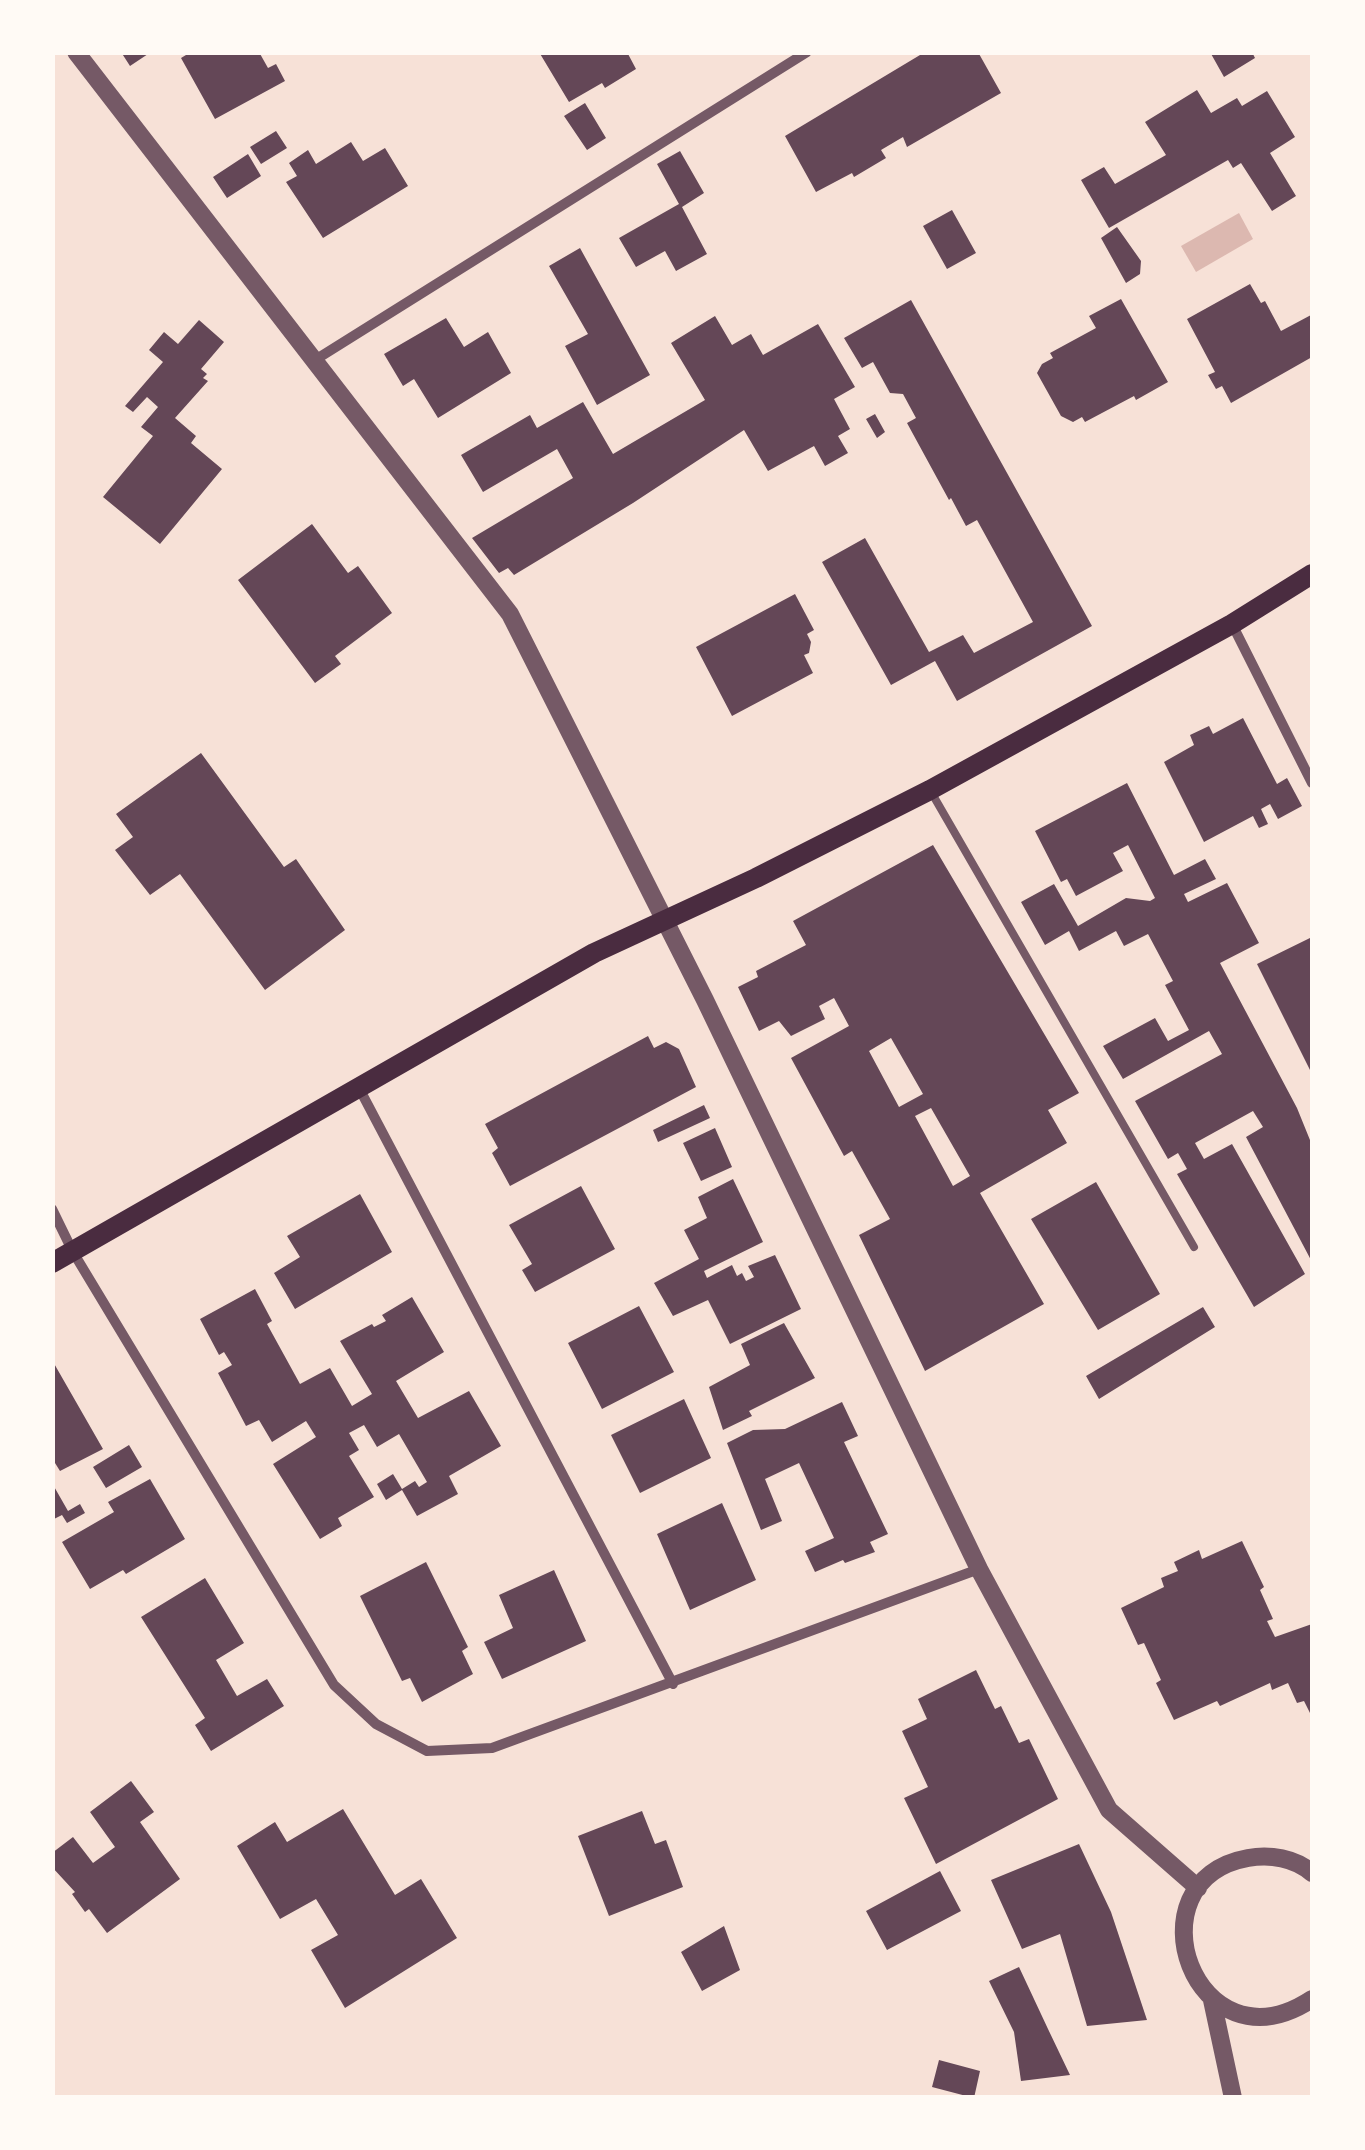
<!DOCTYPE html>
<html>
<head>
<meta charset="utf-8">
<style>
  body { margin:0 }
  #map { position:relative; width:1365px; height:2150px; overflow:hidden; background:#f7e1d7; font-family:"Sofia Sans Condensed",sans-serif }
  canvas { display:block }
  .frame { position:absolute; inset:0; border:55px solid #fffaf5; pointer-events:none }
</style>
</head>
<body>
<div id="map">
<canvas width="1365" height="2150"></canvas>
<div class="frame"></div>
</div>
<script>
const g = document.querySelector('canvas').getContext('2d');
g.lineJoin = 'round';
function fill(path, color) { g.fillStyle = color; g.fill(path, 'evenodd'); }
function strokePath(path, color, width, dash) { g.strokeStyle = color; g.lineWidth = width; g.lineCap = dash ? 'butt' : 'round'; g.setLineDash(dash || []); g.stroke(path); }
const water = new Path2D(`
  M 1239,213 L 1253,239 L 1196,272 L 1181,246 Z`);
const building = new Path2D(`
  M 121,52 L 151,52 L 130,66 Z
  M 191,52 L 259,52 L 268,68 L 276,64 L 285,81 L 215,119 L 181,58 Z
  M 539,52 L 627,52 L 636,69 L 605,88 L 602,83 L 569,102 Z
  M 925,52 L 978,52 L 1001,93 L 907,147 L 903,137 L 881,150 L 886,158 L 854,177 L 852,173 L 816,192 L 785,136 Z
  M 1210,52 L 1252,52 L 1255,58 L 1224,77 Z
  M 1197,90 L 1211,113 L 1237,98 L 1242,106 L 1267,91 L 1295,137 L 1270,153 L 1296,196 L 1272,211 L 1241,163 L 1233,168 L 1228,160 L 1109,228 L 1081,180 L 1104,167 L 1115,184 L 1166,155 L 1145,122 Z
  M 585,103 L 606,138 L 587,150 L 564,116 Z
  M 276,131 L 287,148 L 261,164 L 250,147 Z
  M 351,142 L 363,161 L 385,148 L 408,186 L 323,238 L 286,182 L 297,176 L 289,163 L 308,150 L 316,164 Z
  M 680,151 L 704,193 L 682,207 L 707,254 L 676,271 L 665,251 L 636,267 L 619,238 L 679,204 L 657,164 Z
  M 248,154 L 261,176 L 227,198 L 213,177 Z
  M 952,210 L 976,253 L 947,269 L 923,226 Z
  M 1117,227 L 1141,261 L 1140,274 L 1126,283 L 1101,238 Z
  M 580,248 L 650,375 L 597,405 L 565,346 L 588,334 L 549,266 Z
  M 1250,284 L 1261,303 L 1265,301 L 1281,331 L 1311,315 L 1312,357 L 1231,403 L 1222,386 L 1216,389 L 1208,375 L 1215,372 L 1187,319 Z
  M 1121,299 L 1168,382 L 1136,400 L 1134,396 L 1085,422 L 1082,417 L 1073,422 L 1061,416 L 1037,373 L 1042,364 L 1053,358 L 1050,353 L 1096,328 L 1089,316 Z
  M 911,300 L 1092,626 L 957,701 L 935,661 L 891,685 L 822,562 L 865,538 L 929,652 L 963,635 L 974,653 L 1033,622 L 977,520 L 966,526 L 951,498 L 949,500 L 907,423 L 916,418 L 903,394 L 890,393 L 873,362 L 862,368 L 844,338 Z
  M 715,316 L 732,345 L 751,334 L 763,355 L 818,324 L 855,387 L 834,399 L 850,429 L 838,436 L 848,453 L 825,466 L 814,446 L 768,471 L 744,430 L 633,503 L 514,575 L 508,568 L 499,573 L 472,538 L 573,478 L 557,449 L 483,492 L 461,455 L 530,415 L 537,428 L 583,402 L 613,454 L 705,400 L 671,343 Z
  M 446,318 L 464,347 L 488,332 L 511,373 L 438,418 L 414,379 L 403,386 L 384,354 Z
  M 199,320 L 224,342 L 201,369 L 207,374 L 203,378 L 208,381 L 175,418 L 196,436 L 191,443 L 222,469 L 160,544 L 103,497 L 153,436 L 141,427 L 158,407 L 147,397 L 133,412 L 125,406 L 163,362 L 149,350 L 164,332 L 178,344 Z
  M 875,414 L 885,432 L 877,438 L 866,419 Z
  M 312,524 L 348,573 L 358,566 L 392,613 L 335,656 L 341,664 L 315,683 L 238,580 Z
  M 795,594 L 814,630 L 807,634 L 811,642 L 809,653 L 804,655 L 813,673 L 732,716 L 696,647 Z
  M 1243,718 L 1277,784 L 1287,778 L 1302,806 L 1278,819 L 1270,804 L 1261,809 L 1268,824 L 1259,828 L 1253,816 L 1204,842 L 1164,762 L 1194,745 L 1190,735 L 1209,726 L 1213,734 Z
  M 201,753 L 284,867 L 296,859 L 345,930 L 265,990 L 180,874 L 150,895 L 115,850 L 133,837 L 116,814 Z
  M 1127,783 L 1174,875 L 1205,859 L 1216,879 L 1184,894 L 1188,902 L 1227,883 L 1259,943 L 1220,963 L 1297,1108 L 1312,1145 L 1312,1262 L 1246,1137 L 1263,1127 L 1253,1111 L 1195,1143 L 1204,1159 L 1232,1144 L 1305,1274 L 1254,1307 L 1177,1174 L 1187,1169 L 1178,1153 L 1168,1159 L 1135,1101 L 1222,1054 L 1209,1031 L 1123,1079 L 1103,1046 L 1155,1018 L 1168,1041 L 1189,1030 L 1165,985 L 1173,981 L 1148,934 L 1124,946 L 1116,931 L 1079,951 L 1069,931 L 1045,945 L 1021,902 L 1054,884 L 1078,926 L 1126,898 L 1150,901 L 1155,898 L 1128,845 L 1113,853 L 1123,871 L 1076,896 L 1067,879 L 1061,882 L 1035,831 Z
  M 933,845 L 1079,1093 L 1048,1110 L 1067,1143 L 980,1193 L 1044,1304 L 925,1371 L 859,1235 L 890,1219 L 852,1151 L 844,1156 L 791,1058 L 849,1026 L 834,998 L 819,1006 L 825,1019 L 791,1036 L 779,1021 L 759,1031 L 738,987 L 758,977 L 756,971 L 806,945 L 793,921 ZM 891,1038 L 923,1094 L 899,1107 L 869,1051 ZM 931,1108 L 970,1176 L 953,1186 L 915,1116 Z
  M 1312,937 L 1312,1074 L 1257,964 Z
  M 648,1036 L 654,1048 L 666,1042 L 679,1049 L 696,1087 L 510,1186 L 492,1153 L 498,1148 L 485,1124 Z
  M 704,1105 L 710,1118 L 658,1142 L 653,1130 Z
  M 715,1128 L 732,1167 L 701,1181 L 683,1143 Z
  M 733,1179 L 763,1242 L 704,1271 L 707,1278 L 732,1265 L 737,1276 L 742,1273 L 746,1281 L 754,1277 L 748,1266 L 775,1255 L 801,1309 L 730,1344 L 708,1300 L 673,1316 L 654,1283 L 699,1259 L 684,1230 L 707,1218 L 698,1197 Z
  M 1096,1182 L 1160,1294 L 1098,1330 L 1031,1219 Z
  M 581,1186 L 615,1249 L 535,1292 L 522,1270 L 532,1264 L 509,1225 Z
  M 360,1194 L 392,1252 L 295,1309 L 274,1273 L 300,1257 L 287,1236 Z
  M 255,1289 L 272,1321 L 267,1324 L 300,1384 L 330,1368 L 352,1406 L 372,1394 L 340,1341 L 372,1324 L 374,1327 L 386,1321 L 382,1315 L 412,1297 L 444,1352 L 396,1381 L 418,1418 L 469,1391 L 501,1446 L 449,1476 L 458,1494 L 417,1516 L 402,1490 L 386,1500 L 377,1484 L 393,1474 L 402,1489 L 415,1481 L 419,1487 L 427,1482 L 399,1434 L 377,1447 L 364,1425 L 349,1433 L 359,1450 L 349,1456 L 374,1497 L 338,1518 L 342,1526 L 320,1539 L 273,1464 L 316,1437 L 306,1421 L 272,1442 L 259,1420 L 246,1426 L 218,1373 L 232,1365 L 224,1352 L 219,1355 L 200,1319 Z
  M 639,1306 L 674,1372 L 602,1409 L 568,1343 Z
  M 1203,1307 L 1215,1327 L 1099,1399 L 1086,1376 Z
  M 784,1323 L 815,1378 L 749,1411 L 752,1416 L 723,1430 L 709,1387 L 750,1365 L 741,1344 Z
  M 52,1360 L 103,1449 L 60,1471 L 55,1463 L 52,1465 Z
  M 684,1399 L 711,1458 L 640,1493 L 611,1435 Z
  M 842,1402 L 858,1436 L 844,1442 L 888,1534 L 870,1542 L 875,1552 L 845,1563 L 843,1560 L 815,1572 L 805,1551 L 834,1538 L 799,1463 L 765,1479 L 782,1521 L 761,1530 L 727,1443 L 753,1430 L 785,1429 Z
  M 129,1445 L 142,1467 L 106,1488 L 93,1467 Z
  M 150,1479 L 185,1539 L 126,1574 L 123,1570 L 90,1589 L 62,1542 L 114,1512 L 108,1502 Z
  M 52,1483 L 68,1511 L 80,1504 L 85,1513 L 67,1523 L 62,1515 L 52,1520 Z
  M 722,1503 L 756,1580 L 690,1610 L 657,1534 Z
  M 1242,1541 L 1264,1587 L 1260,1590 L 1273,1619 L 1267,1621 L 1275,1637 L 1312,1624 L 1312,1717 L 1304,1701 L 1297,1703 L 1288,1683 L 1272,1690 L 1270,1683 L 1220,1706 L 1217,1701 L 1174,1720 L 1156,1683 L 1161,1680 L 1144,1643 L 1138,1645 L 1121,1608 L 1164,1587 L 1161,1578 L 1178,1571 L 1174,1562 L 1199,1550 L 1202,1559 Z
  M 426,1562 L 468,1647 L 462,1651 L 473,1674 L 422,1702 L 410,1678 L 402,1681 L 360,1596 Z
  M 554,1570 L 586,1641 L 502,1679 L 484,1642 L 513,1628 L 499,1595 Z
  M 205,1578 L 244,1643 L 216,1660 L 237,1696 L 267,1679 L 284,1706 L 211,1751 L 195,1725 L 205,1718 L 141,1617 Z
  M 976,1670 L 995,1709 L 1001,1706 L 1019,1743 L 1029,1739 L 1058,1799 L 936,1864 L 904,1798 L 928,1787 L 902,1731 L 927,1719 L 918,1699 Z
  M 131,1781 L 154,1812 L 140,1822 L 180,1879 L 107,1933 L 89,1909 L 85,1912 L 72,1894 L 75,1892 L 52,1867 L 52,1853 L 73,1837 L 93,1863 L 115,1847 L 90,1812 Z
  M 343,1809 L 395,1895 L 421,1879 L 457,1938 L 345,2008 L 311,1950 L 338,1935 L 316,1899 L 280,1919 L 237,1846 L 275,1822 L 287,1842 Z
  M 642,1811 L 655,1844 L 666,1840 L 683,1887 L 609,1916 L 578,1836 Z
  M 1079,1844 L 1111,1912 L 1147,2020 L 1087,2026 L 1060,1934 L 1022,1949 L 991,1880 Z
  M 940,1871 L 961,1911 L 887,1950 L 866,1911 Z
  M 724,1926 L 740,1970 L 702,1991 L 681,1952 Z
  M 1019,1967 L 1048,2029 L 1070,2075 L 1021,2081 L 1014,2032 L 989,1981 Z
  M 939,2060 L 980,2071 L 974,2098 L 932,2087 Z`);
const service = new Path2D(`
  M 930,790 L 1194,1247`);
const minor = new Path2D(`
  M 315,360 L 807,52
  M 1232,624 L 1312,783
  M 359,1088 L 673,1684
  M 52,1209 L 73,1252 L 334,1685 L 376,1724 L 427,1751 L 492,1748 L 979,1569`);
const tertiary = new Path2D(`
  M 76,52 L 510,614 L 705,1000 L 979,1569 L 1109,1810 L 1198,1888
  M 1312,1873 C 1295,1858 1270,1854 1248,1858 C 1126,1880 1195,2076 1312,1999
  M 1212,2000 L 1233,2098`);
const secondary = new Path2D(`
  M 52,1263 L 594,953 L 756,878 L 930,790 L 1232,624 L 1312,574`);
fill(water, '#dcb8b0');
fill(building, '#644757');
strokePath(service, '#755966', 8);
strokePath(minor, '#755966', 10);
strokePath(tertiary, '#755966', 18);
strokePath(secondary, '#4a2c40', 20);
</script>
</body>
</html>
